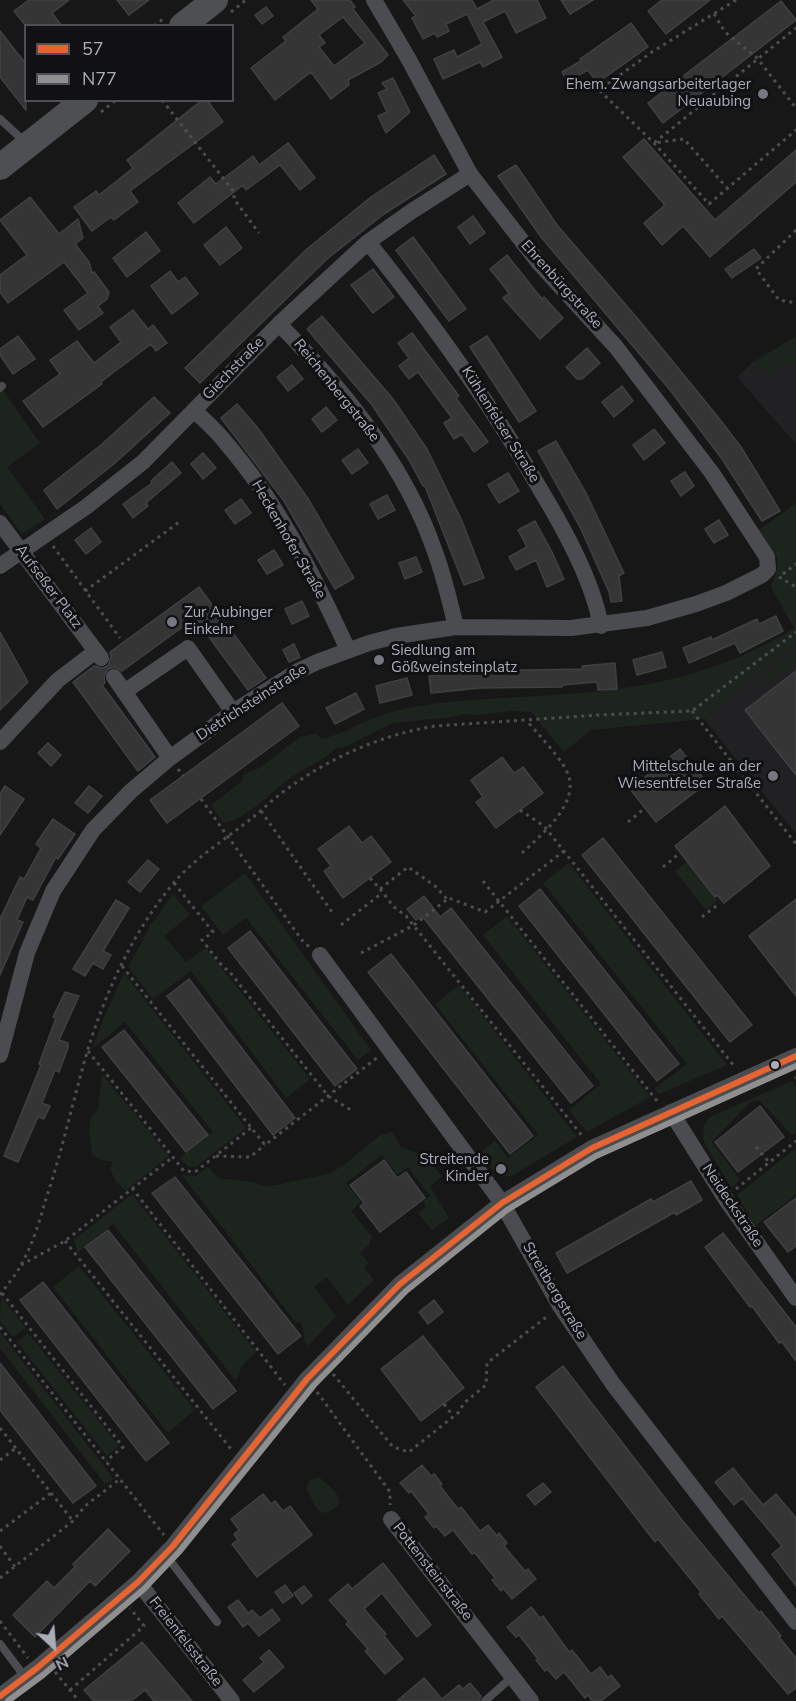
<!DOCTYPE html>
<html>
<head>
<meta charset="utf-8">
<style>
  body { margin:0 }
  #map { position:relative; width:796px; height:1701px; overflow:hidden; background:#171717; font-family:"Nunito Sans",sans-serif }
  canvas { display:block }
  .legend { position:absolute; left:24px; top:24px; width:210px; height:78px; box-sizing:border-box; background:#111113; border:2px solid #4d4f55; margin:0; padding:8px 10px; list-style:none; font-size:18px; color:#a8adb8 }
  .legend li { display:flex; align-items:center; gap:12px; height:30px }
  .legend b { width:30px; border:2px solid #4d4f55 }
  .north { position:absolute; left:24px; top:1617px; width:60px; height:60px; -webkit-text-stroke:4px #111113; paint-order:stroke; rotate:154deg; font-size:16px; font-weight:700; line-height:24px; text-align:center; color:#a8adb8 }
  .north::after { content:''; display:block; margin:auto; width:21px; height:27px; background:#a8adb8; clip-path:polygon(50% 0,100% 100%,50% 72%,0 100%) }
</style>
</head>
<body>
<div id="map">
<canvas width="796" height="1701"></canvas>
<ul class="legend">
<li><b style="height:8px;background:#e66432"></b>57</li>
<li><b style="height:8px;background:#8f8f8f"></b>N77</li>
</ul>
<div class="north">N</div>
</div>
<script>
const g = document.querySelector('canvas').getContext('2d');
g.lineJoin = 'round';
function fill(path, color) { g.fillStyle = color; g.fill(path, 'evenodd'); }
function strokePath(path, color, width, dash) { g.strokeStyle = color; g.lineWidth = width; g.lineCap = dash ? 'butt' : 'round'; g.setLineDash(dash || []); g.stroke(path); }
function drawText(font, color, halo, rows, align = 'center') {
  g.font = font + ' "Nunito Sans",sans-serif'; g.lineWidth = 6; g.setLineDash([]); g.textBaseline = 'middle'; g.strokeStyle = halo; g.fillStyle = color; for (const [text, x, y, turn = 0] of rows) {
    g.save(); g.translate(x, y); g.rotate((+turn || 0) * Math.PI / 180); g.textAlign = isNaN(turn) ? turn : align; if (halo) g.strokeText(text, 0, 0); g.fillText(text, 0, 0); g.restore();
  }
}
const built = new Path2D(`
  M 796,336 L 796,444 L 737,377 L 752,363 Z
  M 796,644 L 796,834 L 704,719 Z`);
const green = new Path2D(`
  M 796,336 L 796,364 L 778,369 L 769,375 L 762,368 L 752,363 Z
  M 0,386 L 40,443 L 7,467 L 45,519 L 22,534 L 0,504 Z
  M 796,503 L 796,644 L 704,719 L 591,730 L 564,752 L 531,712 L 512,711 L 478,715 L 464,714 L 452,717 L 392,723 L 345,747 L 336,748 C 324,761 307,766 293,776 C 274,789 245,821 223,823 L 211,805 L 242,781 L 243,775 L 261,767 L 300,737 L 316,734 L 322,739 C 338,735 352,728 366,721 C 383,714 400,709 417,706 C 483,696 551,698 618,689 C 679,681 743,661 794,628 L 771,587 L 777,570 L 777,557 L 759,530 Z
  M 796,650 L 796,663 L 767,686 L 761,678 Z
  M 687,862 L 718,900 L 706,910 L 675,871 Z
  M 569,863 L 727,1065 L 659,1094 L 654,1089 L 687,1064 L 543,883 Z
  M 245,873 L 371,1050 L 358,1060 L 246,918 L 223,935 L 201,906 Z
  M 173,894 L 190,915 L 164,936 L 186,962 L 206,948 L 310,1079 L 286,1098 L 191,971 L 153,999 L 128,967 L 151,925 Z
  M 507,916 L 650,1097 L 587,1132 L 569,1110 L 601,1084 L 483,935 Z
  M 124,973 L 246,1128 L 196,1167 L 188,1167 L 180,1158 L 213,1132 L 125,1022 L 92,1049 L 105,1015 Z
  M 459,985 L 577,1137 L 511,1176 C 494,1178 489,1164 480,1152 L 495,1141 L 508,1158 L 538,1135 L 435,1004 Z
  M 102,1074 L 169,1156 L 125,1191 L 115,1180 L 110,1169 L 113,1162 L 103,1160 L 92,1155 L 89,1130 L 91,1118 L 98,1109 Z
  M 792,1081 L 796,1087 L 796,1132 L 792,1135 L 759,1100 L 750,1102 L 712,1142 L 740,1180 L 731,1188 L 703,1140 L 704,1125 L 710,1117 Z
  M 392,1132 L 401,1147 L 426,1157 L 442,1176 L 430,1186 L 449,1218 L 432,1230 L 418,1213 L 426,1206 L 423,1201 L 430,1196 L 408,1167 L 397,1175 L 382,1155 L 346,1183 L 361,1202 L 351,1211 L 372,1237 L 369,1245 L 360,1253 L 369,1263 L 364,1267 L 374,1280 L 348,1305 L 327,1277 L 314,1287 L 336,1316 L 308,1346 C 301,1339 306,1330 300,1322 L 296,1323 L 182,1175 L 196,1176 L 208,1167 L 218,1178 L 253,1182 L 266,1187 L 328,1174 L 344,1165 L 379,1136 Z
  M 796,1148 L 796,1195 L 755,1226 L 737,1195 Z
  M 132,1194 L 256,1352 L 242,1366 L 236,1381 L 113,1224 L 78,1253 L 74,1240 Z
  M 79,1266 L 195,1410 L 168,1433 L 53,1287 Z
  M 1,1297 L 26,1328 L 13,1337 L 0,1321 Z
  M 0,1332 L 3,1336 L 114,1479 L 105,1484 L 0,1348 Z
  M 28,1333 L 119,1446 L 107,1456 L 17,1342 Z
  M 319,1477 L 335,1491 L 340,1501 C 336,1510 332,1511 323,1513 L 317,1509 L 306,1488 L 309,1481 Z`);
const building = new Path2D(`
  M 29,0 L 69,0 L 52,13 L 62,26 L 26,26 L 14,11 Z
  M 117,0 L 149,0 L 129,15 Z
  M 311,0 L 350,0 L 355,7 L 353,9 L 388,55 L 381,62 L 348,80 L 349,85 L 331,99 L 311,72 L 275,100 L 251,68 L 286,41 L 283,37 L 318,9 ZM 343,17 L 365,43 L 334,66 L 319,47 L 325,43 L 319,35 Z
  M 403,0 L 472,0 L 477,9 L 494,0 L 537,0 L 546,18 L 516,33 L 505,11 L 483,22 L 502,57 L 483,67 L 480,62 L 443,79 L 434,59 L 454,50 L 457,57 L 482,44 L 467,14 L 446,24 L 449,31 L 437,37 L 435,33 L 423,39 L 412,18 L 416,16 Z
  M 561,0 L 593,0 L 570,14 Z
  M 662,0 L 710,0 L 666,34 L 648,11 Z
  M 781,1 L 796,20 L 663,123 L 648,103 Z
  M 266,7 L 273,16 L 262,24 L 255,15 Z
  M 631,23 L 648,47 L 597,83 L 588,70 L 567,81 L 562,72 L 581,61 L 580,59 Z
  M 0,31 L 26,64 L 26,110 L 0,77 Z
  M 393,78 L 410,112 L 386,133 L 378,116 L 387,112 L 378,93 L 387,89 L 382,83 Z
  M 202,100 L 207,100 L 223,122 L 130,191 L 138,202 L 114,220 L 111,217 L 92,231 L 74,207 L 96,191 L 99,195 L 133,168 L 127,160 Z
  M 644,139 L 715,220 L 796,150 L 796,182 L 710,257 L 683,226 L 662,245 L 644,223 L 665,205 L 623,157 Z
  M 288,143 L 315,178 L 300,190 L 280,165 L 246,190 L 243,185 L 194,223 L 178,203 L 210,177 L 216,184 L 253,156 L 259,165 Z
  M 434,155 L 446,174 L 384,214 L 327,259 L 200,383 L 185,368 L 307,249 L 371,197 Z
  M 516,165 L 557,225 L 638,319 L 718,417 L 741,447 L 780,511 L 762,521 L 722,459 L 670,390 L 541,237 L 498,176 Z
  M 30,197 L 59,234 L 78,219 L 83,238 L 75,244 L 89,262 L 92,273 L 94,272 L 109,292 L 107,299 L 98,306 L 103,313 L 79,330 L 64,310 L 88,293 L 64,262 L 8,303 L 0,292 L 0,275 L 27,255 L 0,220 Z
  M 473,216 L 485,233 L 470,244 L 458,227 Z
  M 226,227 L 242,248 L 220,265 L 204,245 Z
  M 146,232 L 160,251 L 127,277 L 113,258 Z
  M 413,237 L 466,309 L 449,321 L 396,250 Z
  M 754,249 L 761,258 L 732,278 L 725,269 Z
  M 507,255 L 542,299 L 544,297 L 563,318 L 540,339 L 503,298 L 509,293 L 490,269 Z
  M 373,269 L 394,297 L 373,313 L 351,285 Z
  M 170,271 L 178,282 L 185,277 L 198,294 L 172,314 L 151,286 Z
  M 133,310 L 148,329 L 153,325 L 167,343 L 156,351 L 151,344 L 101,382 L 102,384 L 43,427 L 23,401 L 60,374 L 50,360 L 77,341 L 94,363 L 121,342 L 110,327 Z
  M 322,316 L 393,399 L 427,449 L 462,521 L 484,578 L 464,585 L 425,486 L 423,486 L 409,460 L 372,405 L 307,329 Z
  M 412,333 L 459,396 L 456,398 L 488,442 L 474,452 L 462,434 L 454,439 L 444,423 L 452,418 L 418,372 L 409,379 L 399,366 L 409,358 L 398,343 Z
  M 18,336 L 35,359 L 13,374 L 0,355 L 0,349 Z
  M 487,336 L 536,411 L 519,422 L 470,347 Z
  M 587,348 L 600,363 L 582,379 L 577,379 L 566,367 Z
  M 292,365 L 303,379 L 288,391 L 277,377 Z
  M 622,386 L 633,401 L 614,417 L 602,402 Z
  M 154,397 L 170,413 L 115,463 L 57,509 L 44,490 L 101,445 Z
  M 237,404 L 257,427 L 309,500 L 354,578 L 335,589 L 284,501 L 221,418 Z
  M 326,407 L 337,420 L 322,432 L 312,419 Z
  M 654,429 L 665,443 L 644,460 L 633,445 Z
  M 556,441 L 586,493 L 624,573 L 619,576 L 622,601 L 611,602 L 609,592 L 581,529 L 538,451 Z
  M 358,449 L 368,463 L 352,474 L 342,460 Z
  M 203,453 L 216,468 L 203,479 L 191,464 Z
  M 172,462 L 181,473 L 146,503 L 148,506 L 133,518 L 123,504 L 152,483 L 151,481 Z
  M 685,472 L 694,486 L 681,496 L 671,481 Z
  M 508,473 L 519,491 L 499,503 L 488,485 Z
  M 387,495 L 395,510 L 378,519 L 370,504 Z
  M 241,499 L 251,513 L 235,524 L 225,510 Z
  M 719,520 L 728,535 L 714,543 L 705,529 Z
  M 535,521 L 552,552 L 564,579 L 547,587 L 536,560 L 516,570 L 509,557 L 527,547 L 518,530 Z
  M 91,528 L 101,542 L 86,554 L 75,540 Z
  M 274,550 L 283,565 L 267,574 L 258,560 Z
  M 416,557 L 422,572 L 405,579 L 399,563 Z
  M 199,587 L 266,678 L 248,690 L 195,618 L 122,671 L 114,667 L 108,669 L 104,677 L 105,683 L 102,685 L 155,757 L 138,771 L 73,682 L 94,666 L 102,668 L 108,666 L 111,657 L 110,652 Z
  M 302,601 L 309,616 L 292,624 L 285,609 Z
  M 776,616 L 783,631 L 740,653 L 735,643 L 689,663 L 683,648 L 711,637 L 712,640 L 757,619 L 759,624 Z
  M 0,632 L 28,682 L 0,710 Z
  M 294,644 L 300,657 L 289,662 L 283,650 Z
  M 662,652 L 666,667 L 637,675 L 633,660 Z
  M 615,663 L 617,689 L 598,690 L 597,682 L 562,685 L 562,687 L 480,688 L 431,693 L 429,676 L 469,671 L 583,669 L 582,666 Z
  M 796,671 L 796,775 L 745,710 Z
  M 407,678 L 412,695 L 380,703 L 376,686 Z
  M 356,693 L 364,709 L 335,724 L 326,708 Z
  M 282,703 L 299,726 L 167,823 L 150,800 Z
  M 48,743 L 61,755 L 51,766 L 38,753 Z
  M 680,749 L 707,783 L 656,822 L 630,789 Z
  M 502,757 L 514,773 L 523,767 L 543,793 L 496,828 L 476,802 L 483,797 L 471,780 Z
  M 5,786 L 24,799 L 0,835 L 0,794 Z
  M 89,786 L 102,796 L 88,813 L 75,803 Z
  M 725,806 L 770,866 L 724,903 L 717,895 L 715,897 L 675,846 Z
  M 53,819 L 75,834 L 58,859 L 56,857 L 33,900 L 27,897 L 17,920 L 23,922 L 0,975 L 0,919 L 20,877 L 24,879 L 41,848 L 36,844 Z
  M 349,826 L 362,843 L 371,836 L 391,862 L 343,898 L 324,871 L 331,866 L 318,849 Z
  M 603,838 L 752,1025 L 730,1042 L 582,855 Z
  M 148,860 L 159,869 L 140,892 L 128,882 Z
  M 540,889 L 679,1064 L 657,1081 L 519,906 Z
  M 424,896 L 440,917 L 451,908 L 593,1086 L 571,1103 L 422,916 L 416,920 L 407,909 Z
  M 796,899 L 796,996 L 749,936 Z
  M 116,900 L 129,908 L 103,951 L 111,955 L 103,969 L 93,963 L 85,976 L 73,969 Z
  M 250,931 L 357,1069 L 335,1086 L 228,948 Z
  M 391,954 L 533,1136 L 510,1154 L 368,972 Z
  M 189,979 L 295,1118 L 273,1135 L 167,996 Z
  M 65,992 L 79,996 L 59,1040 L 68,1043 L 68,1048 L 59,1072 L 55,1070 L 42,1103 L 50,1106 L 44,1119 L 38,1117 L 18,1162 L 4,1156 L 41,1065 L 39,1064 L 56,1018 L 53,1017 Z
  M 124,1030 L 208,1135 L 186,1152 L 102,1047 Z
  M 760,1106 L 784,1137 L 738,1172 L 715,1142 Z
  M 384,1160 L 397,1178 L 406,1172 L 425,1198 L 380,1232 L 360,1206 L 364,1203 L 350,1185 Z
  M 175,1177 L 301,1336 L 278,1354 L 152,1193 Z
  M 691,1181 L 702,1200 L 676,1215 L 675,1212 L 567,1273 L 556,1253 L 651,1199 L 653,1202 Z
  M 796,1198 L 796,1246 L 788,1252 L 764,1222 Z
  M 108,1230 L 236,1391 L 213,1409 L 85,1247 Z
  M 723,1233 L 796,1327 L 796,1361 L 782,1342 L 779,1343 L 752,1306 L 750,1307 L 705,1247 Z
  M 43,1282 L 169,1443 L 146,1461 L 20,1300 Z
  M 434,1300 L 443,1312 L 428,1324 L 419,1312 Z
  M 423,1336 L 464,1388 L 421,1421 L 381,1369 Z
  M 0,1363 L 96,1486 L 73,1503 L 0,1410 Z
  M 563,1366 L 682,1520 L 759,1613 L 761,1611 L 781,1636 L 779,1637 L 796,1658 L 796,1688 L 788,1694 L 722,1616 L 719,1619 L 699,1594 L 701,1592 L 658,1539 L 655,1542 L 536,1387 Z
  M 422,1465 L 431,1476 L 434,1474 L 442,1484 L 440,1486 L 458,1509 L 461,1507 L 480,1531 L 488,1525 L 497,1536 L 499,1533 L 507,1543 L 504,1546 L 525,1571 L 528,1569 L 536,1579 L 512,1599 L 503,1588 L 501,1591 L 492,1580 L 495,1578 L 475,1553 L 472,1554 L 453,1530 L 445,1536 L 436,1526 L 434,1528 L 425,1517 L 429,1514 L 411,1491 L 409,1493 L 400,1483 Z
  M 733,1468 L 763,1505 L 776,1494 L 796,1518 L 796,1586 L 772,1554 L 782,1546 L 742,1498 L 734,1505 L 715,1482 Z
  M 543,1483 L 551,1492 L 535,1505 L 527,1495 Z
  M 263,1494 L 271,1504 L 275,1501 L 283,1511 L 290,1506 L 312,1535 L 257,1577 L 232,1544 L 238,1540 L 234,1534 L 239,1530 L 231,1519 Z
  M 108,1529 L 130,1551 L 95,1586 L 90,1581 L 35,1637 L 13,1615 L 47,1581 L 54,1588 L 75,1567 L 73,1564 Z
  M 383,1563 L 431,1625 L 417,1637 L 382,1593 L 364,1609 L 386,1634 L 384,1636 L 403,1659 L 385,1674 L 365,1651 L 368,1649 L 346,1624 L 349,1622 L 329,1600 L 348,1584 L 352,1589 Z
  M 285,1585 L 293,1596 L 283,1603 L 275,1592 Z
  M 304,1586 L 312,1596 L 302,1604 L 294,1593 Z
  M 238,1600 L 248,1613 L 252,1610 L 260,1618 L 272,1609 L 280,1620 L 259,1636 L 248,1623 L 243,1627 L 228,1607 Z
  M 531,1607 L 540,1618 L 543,1616 L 569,1652 L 572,1650 L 591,1674 L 600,1667 L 608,1678 L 611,1675 L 620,1686 L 601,1701 L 592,1701 L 588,1695 L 585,1698 L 564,1672 L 556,1679 L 547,1669 L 545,1671 L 536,1660 L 538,1659 L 519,1635 L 516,1637 L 507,1627 Z
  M 142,1642 L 192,1701 L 154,1701 L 145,1690 L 131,1701 L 94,1701 L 84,1690 Z
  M 269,1650 L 284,1667 L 254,1692 L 243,1680 L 264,1662 L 260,1658 Z
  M 424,1678 L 442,1699 L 459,1685 L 463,1689 L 470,1683 L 481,1696 L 479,1701 L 397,1701 Z`);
const path = new Path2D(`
  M 736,0 L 652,52 L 599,90 L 654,143 L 709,204 L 796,130
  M 231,12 L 246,0
  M 714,14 L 725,32 L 757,58 L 796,108
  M 154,26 L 164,18
  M 162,100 L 234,192 L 234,199 L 259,233
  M 101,112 L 116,100
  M 728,189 L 684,139 L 654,143 L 796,28
  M 796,230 L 756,269 L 779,300 L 796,303
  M 53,546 L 120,638
  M 783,574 L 796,564
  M 779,577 L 796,587
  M 85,591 L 182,520
  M 692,711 L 796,844
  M 178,769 L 183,776
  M 201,799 L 304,943 L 310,947
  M 520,810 L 544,826 L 734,1066
  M 261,811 L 332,912
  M 628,822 L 645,808
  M 522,853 C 540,836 577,806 569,777 C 565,762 538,734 527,721
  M 663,867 L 680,853
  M 370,878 L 380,889 L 408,867 L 435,886 L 447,899
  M 483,881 L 657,1101
  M 174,883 L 213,932 L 202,940 L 223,967 L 229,971 L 328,1096 L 354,1112
  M 380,889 L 394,907 L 406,916 L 583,1137
  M 702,917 L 720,903
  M 341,925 L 382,893
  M 361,953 L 414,925 L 449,898 L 485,912 L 564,851
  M 122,966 L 265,1145 L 378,1057
  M 88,1051 L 184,1171 L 195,1172 L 251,1128
  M 795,1077 L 796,1078
  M 756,1147 L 768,1161
  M 216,1156 L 250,1157 L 265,1145
  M 132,1188 L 285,1385
  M 736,1189 L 796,1141
  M 65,1241 L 231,1449
  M 21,1265 L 65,1241 L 173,1157
  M 2,1293 L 123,1447 L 106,1461
  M 0,1295 C 7,1285 15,1276 21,1265 C 32,1246 39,1223 45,1202 C 62,1152 73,1100 88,1049 C 106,991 133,932 172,885 C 194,858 225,840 252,818 C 262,810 272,800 283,792 C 327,759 380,735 435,726 L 598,715 L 692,711 L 796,632
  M 0,1327 L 164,1535
  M 333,1374 L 393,1447 L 409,1452 L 459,1412 L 464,1403 L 486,1385 L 487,1363 L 549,1315
  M 317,1392 L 390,1492 L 390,1505
  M 444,1404 L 453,1416
  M 0,1428 L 73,1521
  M 0,1460 L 16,1448
  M 0,1531 L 51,1493
  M 0,1546 L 15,1567
  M 0,1578 L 73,1521 L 85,1506 L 120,1479
  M 0,1621 L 28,1658
  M 55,1672 L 79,1701
  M 70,1690 L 144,1626 L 130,1608`);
const lane = new Path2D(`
  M 0,119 L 25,142
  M 0,388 L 2,386
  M 165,1554 L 217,1622
  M 0,1644 L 25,1677
  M 485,1701 L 512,1677`);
const street = new Path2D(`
  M 368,242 C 431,321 490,402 540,489 C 564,529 592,579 601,626
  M 279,324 C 343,389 405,464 435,552 C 444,576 450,602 456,627
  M 194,410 C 205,421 217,431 226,443 C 278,503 315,578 348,650
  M 0,523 L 101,658
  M 0,566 L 86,507 L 143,462 L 279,324 L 368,242 L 412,211 L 470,174
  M 114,677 L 170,758
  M 124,692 L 188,648 L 233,712
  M 0,742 L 58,680 L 96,651
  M 320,955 L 502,1203 L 560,1306 L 613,1384 L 796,1622
  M 0,1055 L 27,953 L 53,891 L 93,830 L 131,791 L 170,758 L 233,712 L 296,672 L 317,662 L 369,643 L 396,636 L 456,627 L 571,628 L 647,618 L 696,604 L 726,593 L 762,575 L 768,569 L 767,557 L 712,473 L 616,347 L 539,263 L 470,174 L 408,58 L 374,0
  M 671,1112 L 725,1198 L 796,1298
  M 391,1519 L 531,1701
  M 138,1582 L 232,1701
  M 0,1696 L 37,1668 L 138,1582 L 173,1546 L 307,1379 L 400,1284 L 502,1203 L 592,1148 L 796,1056`);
const primary = new Path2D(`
  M 182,26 L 215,0
  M 0,167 L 85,100`);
const bus1 = new Path2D(`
  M 0,1696 L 37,1668 L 138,1582 L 173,1546 L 307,1379 L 400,1284 L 502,1203 L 592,1148 L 796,1056`);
const bus2 = new Path2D(`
  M 8,1701 L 43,1675 L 144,1589 L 179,1552 L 314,1385 L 406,1291 L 507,1210 L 596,1156 L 796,1066`);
const markers = [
  [763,94,6,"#757880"],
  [172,622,6,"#757880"],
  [379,660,6,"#757880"],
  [773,776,6,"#757880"],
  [775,1065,5,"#a8adb8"],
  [501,1169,6,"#757880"]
];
const poiNames = [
  ["Ehem. Zwangsarbeiterlager",751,85],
  ["Neuaubing",751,102],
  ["Zur Aubinger",184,613,"left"],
  ["Einkehr",184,630,"left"],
  ["Siedlung am",391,651,"left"],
  ["Gößweinsteinplatz",391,668,"left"],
  ["Mittelschule an der",761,767],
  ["Wiesentfelser Straße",761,784],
  ["Streitende",489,1160],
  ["Kinder",489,1177]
];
const streetNames = [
  ["Ehrenbürgstraße",561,285,48],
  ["Giechstraße",234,369,-46],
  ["Reichenbergstraße",336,391,51],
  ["Kühlenfelser Straße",500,425,58],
  ["Heckenhofer Straße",288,540,60],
  ["Aufseßer Platz",48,587,53],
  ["Dietrichsteinstraße",252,703,-33],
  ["Neideckstraße",732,1206,56],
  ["Streitbergstraße",554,1291,59],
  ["Pottensteinstraße",432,1572,52],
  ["Freienfelsstraße",185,1642,52]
];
fill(built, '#212123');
fill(green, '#1d241e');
fill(building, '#353536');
strokePath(building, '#3f4043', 1.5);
strokePath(path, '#4d4e52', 3, [3, 4.5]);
strokePath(lane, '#4b4c50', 8);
strokePath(street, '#4b4c50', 16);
strokePath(primary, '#4d4f52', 26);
strokePath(bus1, '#e66432', 6);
strokePath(bus2, '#8f8f8f', 6);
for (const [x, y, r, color] of markers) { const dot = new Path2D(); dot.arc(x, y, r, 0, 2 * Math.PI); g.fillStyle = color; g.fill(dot); strokePath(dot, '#111113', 2); }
drawText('15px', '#a8adb8', '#111113', poiNames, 'right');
drawText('15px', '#a8adb8', '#111113', streetNames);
</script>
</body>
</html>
